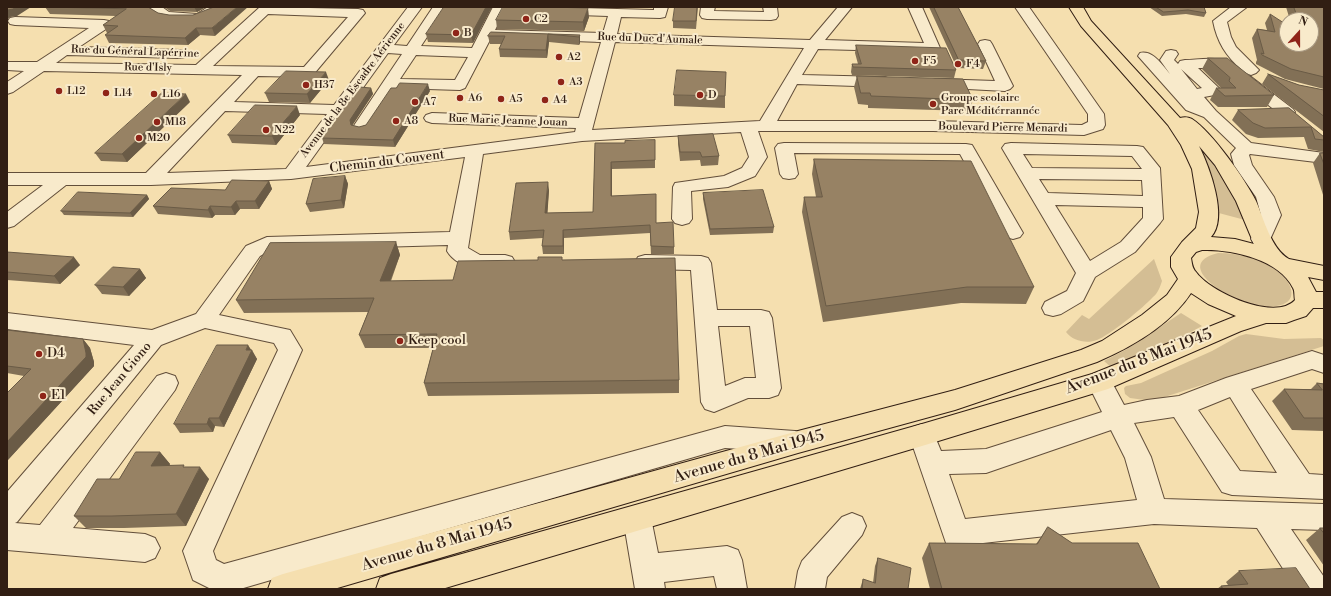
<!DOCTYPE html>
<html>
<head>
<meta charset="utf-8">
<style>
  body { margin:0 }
  #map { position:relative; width:1331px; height:596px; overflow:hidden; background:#f5dfaf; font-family:"Libre Bodoni",serif }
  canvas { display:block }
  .frame { position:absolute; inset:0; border:8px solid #311e13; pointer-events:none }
  .north { position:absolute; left:1279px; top:12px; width:40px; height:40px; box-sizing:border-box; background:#f8eacb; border:1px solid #a89881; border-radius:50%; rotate:21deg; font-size:11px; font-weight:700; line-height:16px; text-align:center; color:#311e13 }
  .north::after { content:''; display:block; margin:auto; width:14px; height:18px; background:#8f2418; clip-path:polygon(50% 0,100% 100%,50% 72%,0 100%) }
</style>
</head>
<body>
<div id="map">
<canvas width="1331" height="596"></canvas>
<div class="frame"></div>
<div class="north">N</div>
</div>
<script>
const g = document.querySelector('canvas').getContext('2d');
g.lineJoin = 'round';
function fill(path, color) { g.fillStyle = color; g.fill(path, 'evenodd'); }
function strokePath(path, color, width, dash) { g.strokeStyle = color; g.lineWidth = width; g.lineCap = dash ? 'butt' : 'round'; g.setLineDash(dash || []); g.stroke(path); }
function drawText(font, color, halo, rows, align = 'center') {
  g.font = font + ' "Libre Bodoni",serif'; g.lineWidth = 4; g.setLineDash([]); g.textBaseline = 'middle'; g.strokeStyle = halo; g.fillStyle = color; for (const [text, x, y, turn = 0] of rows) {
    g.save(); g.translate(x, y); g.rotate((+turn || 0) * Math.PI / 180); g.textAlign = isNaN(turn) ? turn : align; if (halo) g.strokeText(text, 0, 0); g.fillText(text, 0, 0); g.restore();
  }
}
const green = new Path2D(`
  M 1192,136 L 1225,176 L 1245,220 L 1215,212 Z
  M 1218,253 C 1240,253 1263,259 1280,273 C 1293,284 1299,303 1276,306 C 1268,307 1260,306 1252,305 C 1232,301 1170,265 1218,253 Z
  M 1154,259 L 1162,281 C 1160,287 1158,293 1153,297 C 1143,308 1110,335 1097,340 C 1086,344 1073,341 1066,332 L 1082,315 L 1089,319 Z
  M 1181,313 L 1202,326 L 1156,351 L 1112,368 L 1104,361 L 1127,349 Z
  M 1246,334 L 1284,339 L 1321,338 L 1324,340 L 1324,346 L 1152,401 L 1130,398 L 1125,394 L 1124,388 L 1126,386 L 1141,383 L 1212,351 L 1239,336 Z`);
const minor = new Path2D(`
  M 146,7 L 162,7 L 169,12 L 197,14 L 208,7 L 223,7 C 208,27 160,27 146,7 Z
  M 260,7 L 358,9 L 363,10 L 365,13 L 313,75 L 308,77 L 258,76 L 234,102 L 334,105 L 408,7 L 422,7 L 394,45 L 407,46 L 433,7 L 447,7 L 421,46 L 472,48 L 493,7 L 507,7 L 495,30 L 603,33 L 608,16 L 549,14 L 544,13 L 542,10 L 543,7 L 654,10 L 654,7 L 668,7 L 665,17 L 660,18 L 621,17 L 617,34 L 810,40 L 838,7 L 852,7 L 825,40 L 924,43 L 908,7 L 922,7 L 940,48 L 938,51 L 933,52 L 818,49 L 802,75 L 885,77 L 890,79 L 893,82 L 890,85 L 885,87 L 797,84 L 777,121 L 933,121 L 1082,125 L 1088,122 L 1088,114 L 1015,7 L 1029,7 L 1104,114 L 1105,125 L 1103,129 L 1084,135 L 933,131 L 758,131 L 767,157 L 755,176 L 728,187 L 691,191 L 692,219 L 689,223 L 682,225 L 675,223 L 672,219 L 673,187 L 675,183 L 724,176 L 742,168 L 749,157 L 741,132 L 582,141 L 483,154 L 468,248 L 480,255 L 505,255 L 512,257 L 515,262 L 512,267 C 492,272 459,271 447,251 L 448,245 L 271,250 L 260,256 L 219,315 L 290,330 L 302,350 L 213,551 L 216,560 L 224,564 L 725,426 L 795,431 L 804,434 L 808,442 L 804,450 L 795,453 L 725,448 L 240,589 L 211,589 L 193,580 L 183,551 L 278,350 L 274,343 L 205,328 L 161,345 L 17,522 L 15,523 L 40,525 L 157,376 L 166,373 L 175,376 L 178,383 L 175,390 L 73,528 L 145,534 L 155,538 L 160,548 L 155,558 L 145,562 L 7,550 L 7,492 L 134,345 L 7,329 L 7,313 L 152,330 L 196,314 L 246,246 L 267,237 L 450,232 L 465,157 L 291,179 L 151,185 L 66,185 L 14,226 L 7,228 L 7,212 L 43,185 L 7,185 L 7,173 L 146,173 L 242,75 L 44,71 L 13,92 L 7,94 L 7,82 L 24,71 L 7,70 L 7,62 L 37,62 L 89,28 L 15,25 L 10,24 L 8,21 L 10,18 L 15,17 L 104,20 L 109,21 L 111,24 L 109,27 L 79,47 L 180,50 L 185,51 L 187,54 L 185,57 L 180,58 L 67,55 L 56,63 L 196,65 ZM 268,14 L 348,17 L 304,67 L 213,66 ZM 491,38 L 601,42 L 579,118 L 432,113 L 426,115 L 424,118 L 426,121 L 432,123 L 576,128 L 575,132 L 306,167 L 388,53 L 402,54 L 353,127 L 355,131 L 361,132 L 367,131 L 395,88 L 460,90 L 465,88 ZM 615,42 L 804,48 L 760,121 L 592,130 ZM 416,55 L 468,57 L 455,80 L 400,79 ZM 225,111 L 327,114 L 286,169 L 167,173 Z
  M 701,7 L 715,7 L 714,11 L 764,12 L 763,7 L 777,7 L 778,16 L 776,19 L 771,20 L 707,19 L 702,18 L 700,15 Z
  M 1231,7 L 1247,7 L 1227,22 L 1231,37 L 1236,47 L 1259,70 L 1256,73 L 1251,75 L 1246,73 L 1293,109 L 1295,112 L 1293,115 L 1287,117 L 1281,115 L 1221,68 L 1198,68 L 1222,91 L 1220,94 L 1204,97 L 1216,111 L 1251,143 L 1324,153 L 1324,163 L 1250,154 L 1249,155 L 1252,165 L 1274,197 L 1281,215 L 1268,244 L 1261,245 L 1254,244 L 1251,239 L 1261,215 L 1256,197 L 1234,165 L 1231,154 L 1236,148 L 1204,117 L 1186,110 L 1138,56 L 1140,53 C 1153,50 1162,65 1170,74 L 1160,60 L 1166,51 L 1171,50 L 1176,51 L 1178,54 L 1174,60 L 1178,64 L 1180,61 L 1185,60 C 1209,59 1222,55 1242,70 C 1226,56 1217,42 1213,21 ZM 1181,69 L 1202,88 L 1197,89 Z
  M 985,40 L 990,41 L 992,44 L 1013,86 L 1010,89 L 1005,91 L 930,87 L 927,84 L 930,81 L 935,79 L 995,81 L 978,44 L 980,41 Z
  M 784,143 L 966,144 L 972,145 L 1023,233 L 1020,237 L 1013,239 L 1006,237 L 960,154 L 794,153 L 798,174 L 795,178 L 789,179 L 783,178 L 780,174 L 775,148 L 778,144 Z
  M 1011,143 L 1137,146 L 1143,147 L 1160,168 L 1163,219 L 1160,223 L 1135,252 L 1095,277 L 1083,301 L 1061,314 L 1053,316 L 1045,314 L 1042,308 L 1045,302 L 1067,291 L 1076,273 L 1002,148 L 1005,144 ZM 1023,154 L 1132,156 L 1142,169 L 1032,168 ZM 1039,179 L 1142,180 L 1143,196 L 1048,193 ZM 1055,205 L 1143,207 L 1143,218 L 1121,242 L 1090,261 Z
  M 645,255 L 701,256 L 708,258 L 711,263 L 717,310 L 761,310 L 769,312 L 772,318 L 781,388 L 778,395 L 769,398 L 748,398 L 714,412 L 705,409 L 701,402 L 691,270 L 645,269 L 638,267 L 635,262 L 638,257 ZM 718,326 L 750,326 L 756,378 L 745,378 L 725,386 Z
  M 1312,351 L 1324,355 L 1324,373 L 1312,369 L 1251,389 L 1309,474 L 1324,475 L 1324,499 L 1232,495 L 1222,492 L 1174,417 L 1134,423 L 1151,457 L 1164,499 L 1324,504 L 1324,530 L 1291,529 L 1324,577 L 1324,589 L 1296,589 L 1257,528 L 1154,524 L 956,546 L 946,543 L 909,435 L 913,427 L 922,424 L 931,427 L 941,451 L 986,449 L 1102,412 L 1087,382 L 1090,375 L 1099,372 L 1108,375 L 1124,405 L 1147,400 L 1179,396 L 1226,378 ZM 1230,397 L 1277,473 L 1240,471 L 1198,410 ZM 1111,430 L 1125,458 L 1137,500 L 965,519 L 949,474 L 986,473 Z
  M 637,505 L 647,509 L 651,518 L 658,553 L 727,546 L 738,550 L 742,560 L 747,589 L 717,589 L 714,576 L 664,582 L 665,589 L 635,589 L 623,518 L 627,509 Z
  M 852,513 L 862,517 L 866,526 L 862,535 L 827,577 L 825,589 L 795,589 L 798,571 L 802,561 L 842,517 Z`);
const major = new Path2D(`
  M 1069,7 L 1083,7 L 1091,21 L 1180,118 C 1184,117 1188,117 1192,119 C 1212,132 1245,179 1256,201 C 1264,219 1271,249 1289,259 L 1324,266 L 1324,280 L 1308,277 L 1316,292 L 1324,292 L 1324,308 L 1313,308 L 1306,316 L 1294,320 L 1286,323 L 1266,323 L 1241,331 L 1108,389 L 922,446 L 442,589 L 376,589 L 380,578 L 391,574 L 922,424 L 1092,374 L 1236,316 L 1208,304 L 1191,293 C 1170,325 1132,347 1097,362 L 955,410 L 798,453 L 334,589 L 268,589 L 272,578 L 283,574 L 798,431 L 955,390 L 1081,350 L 1102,341 L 1142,315 L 1167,295 L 1178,279 L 1171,267 L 1171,257 L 1182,242 L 1196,228 L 1199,212 L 1192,169 L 1181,145 L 1168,125 L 1081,26 ZM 1199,146 L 1215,165 L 1236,201 L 1254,244 L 1235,239 L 1211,237 C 1229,218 1209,166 1199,146 ZM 1202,250 C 1231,249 1279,259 1293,288 C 1295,291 1294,296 1295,300 C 1275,322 1210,292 1196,272 C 1192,268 1192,263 1191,258 L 1196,252 Z`);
const wall = new Path2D(`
  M 45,7 L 148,7 L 158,13 L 169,15 L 193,15 L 214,8 L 215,36 L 200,35 L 188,45 L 109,43 L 105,35 L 108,33 L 107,33 L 103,25 L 116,16 L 50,14 Z
  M 164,7 L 206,7 L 197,12 L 170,11 Z
  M 444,7 L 492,7 L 473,43 L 428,42 L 426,34 Z
  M 675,7 L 698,7 L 696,29 L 673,28 L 673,21 Z
  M 929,7 L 958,7 L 986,61 L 983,69 L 957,68 Z
  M 1149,7 L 1204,7 L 1206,13 L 1204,17 L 1186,14 L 1162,16 Z
  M 1286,7 L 1324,7 L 1324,89 L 1285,79 L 1256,64 L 1256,62 L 1257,60 L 1252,38 L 1257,29 L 1267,30 L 1265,23 L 1270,14 L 1311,44 L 1311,20 L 1290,20 Z
  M 589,17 L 584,31 L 497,29 L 496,20 Z
  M 491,32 L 580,35 L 580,43 L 579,45 L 549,42 L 547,58 L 500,57 L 499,49 L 501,44 L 490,44 L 488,36 Z
  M 856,45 L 956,70 L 954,78 L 852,75 L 851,72 L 852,64 L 858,64 L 855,53 Z
  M 1208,58 L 1274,95 L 1267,107 L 1218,107 L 1210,100 L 1216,88 L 1221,88 L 1202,69 Z
  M 1268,74 L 1299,85 L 1324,90 L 1324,132 L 1262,84 Z
  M 857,76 L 973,100 L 969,111 L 868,108 L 868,105 L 858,104 L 854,87 Z
  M 329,80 L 310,103 L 269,102 L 265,93 Z
  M 371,88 L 373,94 L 352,125 L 359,127 L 366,125 L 430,91 L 395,147 L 324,144 L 322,138 Z
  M 674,95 L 725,96 L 725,108 L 674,106 Z
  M 190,102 L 127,162 L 101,161 L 95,153 Z
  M 1289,108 L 1324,137 L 1324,152 L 1308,149 L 1304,137 L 1258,138 L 1246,134 L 1232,120 L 1238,110 Z
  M 300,115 L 276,145 L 232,143 L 228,135 Z
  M 678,136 L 719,156 L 718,165 L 701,166 L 700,160 L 680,161 L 678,144 Z
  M 655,140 L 655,168 L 612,169 L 612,196 L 656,223 L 674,247 L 674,254 L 651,254 L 650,233 L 564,238 L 564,254 L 543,254 L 542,246 L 543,238 L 510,240 L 509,232 L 549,190 L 547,213 L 593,212 L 595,143 L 625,143 Z
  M 1320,153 L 1324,153 L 1324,198 L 1313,163 Z
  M 814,159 L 1034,287 L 1026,304 L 961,303 L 823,322 L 802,212 L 804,197 L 816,197 L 812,174 Z
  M 345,176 L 348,184 L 344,208 L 310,212 L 306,204 Z
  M 269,181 L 272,189 L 259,209 L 240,209 L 235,215 L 215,215 L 212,218 L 158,214 L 153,206 L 225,190 Z
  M 703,193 L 774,227 L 773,233 L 710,235 L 703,199 Z
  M 147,195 L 149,199 L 133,217 L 64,215 L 61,211 Z
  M 396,242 L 400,255 L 391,281 L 453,280 L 562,260 L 679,380 L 679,393 L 428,396 L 424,383 L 433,348 L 365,348 L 359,335 L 368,312 L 244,313 L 236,300 Z
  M 7,252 L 80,265 L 60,284 L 7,280 Z
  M 140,269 L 146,278 L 129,296 L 102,294 L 95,285 Z
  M 7,330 L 83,339 L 90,348 L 94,362 L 94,366 L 7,461 L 7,393 L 24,376 L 7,373 Z
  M 251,350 L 257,359 L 224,427 L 215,426 L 213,432 L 180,433 L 174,424 Z
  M 1317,383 L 1324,384 L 1324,431 L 1292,430 L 1272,401 L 1284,389 L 1311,389 Z
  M 160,452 L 170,464 L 169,466 L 185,467 L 209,479 L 186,526 L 124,528 L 86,528 L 74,516 L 119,479 Z
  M 1048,527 L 1072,543 L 1160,589 L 930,589 L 922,558 L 929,543 L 1036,544 Z
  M 1320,528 L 1324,528 L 1324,566 L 1306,540 Z
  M 878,558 L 908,589 L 860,589 L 863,579 L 873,583 L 875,566 Z
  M 1239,571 L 1310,589 L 1217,589 L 1221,586 L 1228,585 L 1226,582 Z`);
const shadedWall = new Path2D(`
  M 16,7 L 31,7 L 17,16 L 10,17 L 7,20 L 7,10 Z
  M 194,7 L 206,7 L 197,12 Z
  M 237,7 L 248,7 L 215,36 L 212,28 Z
  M 486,7 L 492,7 L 473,43 L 471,35 Z
  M 588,8 L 589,17 L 584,31 L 583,22 Z
  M 196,28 L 200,35 L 188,45 L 185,38 Z
  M 548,34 L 549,42 L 547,58 L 546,50 Z
  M 580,35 L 580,43 L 579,45 L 579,37 Z
  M 326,72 L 329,80 L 310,103 L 307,94 Z
  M 428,84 L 430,91 L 395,147 L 393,140 Z
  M 371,88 L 373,94 L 352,126 L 350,120 Z
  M 186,94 L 190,102 L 127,162 L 122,154 Z
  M 297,106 L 300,115 L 276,145 L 272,136 Z
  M 611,162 L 612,169 L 612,204 L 611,196 Z
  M 345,176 L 348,184 L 344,208 L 341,200 Z
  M 269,181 L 272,189 L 259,209 L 255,201 Z
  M 548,182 L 549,190 L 547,221 L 545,213 Z
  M 147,195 L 149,199 L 133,217 L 130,213 Z
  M 236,201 L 240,209 L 235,215 L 231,207 Z
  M 210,206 L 215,215 L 212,218 L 208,210 Z
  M 563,230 L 564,238 L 564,254 L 563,246 Z
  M 396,242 L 400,255 L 385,294 L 380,281 Z
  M 74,257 L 80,265 L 60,284 L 54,276 Z
  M 140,269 L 146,278 L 129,296 L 123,287 Z
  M 83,339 L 90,348 L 94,362 L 94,366 L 7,461 L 7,442 Z
  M 248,345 L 252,351 L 252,350 L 257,359 L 224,427 L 219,418 Z
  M 209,418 L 215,426 L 213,432 L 207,424 Z
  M 160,452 L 170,464 L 162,479 L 151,466 Z
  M 200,467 L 209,479 L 186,526 L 176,514 Z`);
const building = new Path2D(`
  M 7,7 L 16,7 L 13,9 L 7,10 Z
  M 45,7 L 148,7 L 158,13 L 169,15 L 193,15 L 214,7 L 237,7 L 212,28 L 196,28 L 185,38 L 105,35 L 118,26 L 103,25 L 126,9 Z
  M 444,7 L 486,7 L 471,35 L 426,34 Z
  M 503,7 L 547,7 L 588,8 L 583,22 L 496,20 Z
  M 675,7 L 697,7 L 696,21 L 673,21 Z
  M 934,7 L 958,7 L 986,61 L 959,60 Z
  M 1156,7 L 1204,7 L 1206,13 L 1188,10 L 1164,12 Z
  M 1294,7 L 1324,7 L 1324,77 L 1291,69 L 1262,55 L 1261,53 L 1264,54 L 1257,29 L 1275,32 L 1270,14 L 1287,25 L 1287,44 L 1311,44 L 1311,20 L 1299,20 Z
  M 491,32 L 580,35 L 579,37 L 548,34 L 546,50 L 499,49 L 505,36 L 488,36 Z
  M 856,45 L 946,48 L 956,70 L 853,67 L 852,64 L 861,64 Z
  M 1208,58 L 1227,58 L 1274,95 L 1225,96 L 1216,88 L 1236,88 L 1229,81 L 1230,78 Z
  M 677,70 L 726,72 L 725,96 L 674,95 Z
  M 286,71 L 326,72 L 307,94 L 265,93 Z
  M 1268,74 L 1299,85 L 1324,90 L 1324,116 Z
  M 857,76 L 963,79 L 973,100 L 871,96 L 870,93 L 861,93 Z
  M 400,83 L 428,84 L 393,140 L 322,138 L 359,87 L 371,88 L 350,120 L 351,125 L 359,127 L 366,125 L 391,88 L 396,88 Z
  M 162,93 L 186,94 L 122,154 L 95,153 Z
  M 255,105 L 297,106 L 272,136 L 228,135 Z
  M 1289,108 L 1324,137 L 1324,140 L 1315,139 L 1311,127 L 1265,128 L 1253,123 L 1238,110 Z
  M 713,134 L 719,156 L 702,157 L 700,152 L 680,152 L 678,136 Z
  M 655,140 L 655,160 L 611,162 L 611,196 L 656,194 L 656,223 L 673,222 L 674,247 L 651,246 L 650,225 L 563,230 L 563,246 L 542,246 L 544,230 L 509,232 L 516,183 L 548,182 L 545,213 L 593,212 L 595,143 L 625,143 L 625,141 Z
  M 1320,153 L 1324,153 L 1324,164 Z
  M 814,159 L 971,161 L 1034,287 L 967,287 L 826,306 L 804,197 L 822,197 Z
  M 345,176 L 341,200 L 306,204 L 313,179 Z
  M 232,180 L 269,181 L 255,201 L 236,201 L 231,207 L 210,206 L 208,210 L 153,206 L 171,188 L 225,190 Z
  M 763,190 L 774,227 L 710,229 L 703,193 Z
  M 78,192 L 147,195 L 130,213 L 61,211 Z
  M 396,242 L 380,281 L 453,280 L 458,261 L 538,260 L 538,257 L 562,257 L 562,260 L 675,258 L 679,380 L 424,383 L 437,334 L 359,335 L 374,298 L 236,300 L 270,243 Z
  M 7,252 L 74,257 L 54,276 L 7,272 Z
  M 113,267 L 140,269 L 123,287 L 95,285 Z
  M 7,330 L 83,339 L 86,353 L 86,357 L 7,442 L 7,393 L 31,369 L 7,366 Z
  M 217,345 L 248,345 L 246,350 L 252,350 L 219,418 L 209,418 L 207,424 L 174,424 Z
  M 1317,383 L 1324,384 L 1324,418 L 1304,418 L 1284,389 L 1322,390 Z
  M 136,452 L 160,452 L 151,466 L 184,465 L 183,467 L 200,467 L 176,514 L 112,516 L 74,516 L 97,479 L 119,479 Z
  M 1048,527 L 1072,543 L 1138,543 L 1160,589 L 942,589 L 929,543 L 1037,544 Z
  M 1320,528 L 1324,528 L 1324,533 Z
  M 878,558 L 911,568 L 908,589 L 862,589 L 863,579 L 875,583 Z
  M 1296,568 L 1310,589 L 1223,589 L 1221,586 L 1248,584 L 1239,571 Z`);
const markers = [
  [526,19,4,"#8f2418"],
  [456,33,4,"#8f2418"],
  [559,57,4,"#8f2418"],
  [915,61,4,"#8f2418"],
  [958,64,4,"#8f2418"],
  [561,82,4,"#8f2418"],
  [306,85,4,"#8f2418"],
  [59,91,4,"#8f2418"],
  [106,93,4,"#8f2418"],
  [154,94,4,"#8f2418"],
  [700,95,4,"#8f2418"],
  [460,98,4,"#8f2418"],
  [501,99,4,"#8f2418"],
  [545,100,4,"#8f2418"],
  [415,102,4,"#8f2418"],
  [933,104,4,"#8f2418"],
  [396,121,4,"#8f2418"],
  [157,122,4,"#8f2418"],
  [266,130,4,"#8f2418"],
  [139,138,4,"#8f2418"],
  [400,341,4,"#8f2418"],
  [39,354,4,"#8f2418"],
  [43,396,4,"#8f2418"]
];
const farPoinames = [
  ["C2",534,19],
  ["B",464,33],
  ["A2",567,57],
  ["F5",923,61],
  ["F4",966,64],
  ["A3",569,82],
  ["H37",314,85],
  ["L12",67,91],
  ["L14",114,93],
  ["L16",162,94],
  ["D",708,95],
  ["A6",468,98],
  ["Groupe scolaire",941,98],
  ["Parc Méditérrannée",941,111],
  ["A5",509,99],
  ["A4",553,100],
  ["A7",423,102],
  ["A8",404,121],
  ["M18",165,122],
  ["N22",274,130],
  ["M20",147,138]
];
const farStreetnames = [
  ["Rue du Duc d'Aumale",650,39,2],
  ["Rue du Général Lapérrine",135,52,2],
  ["Rue d'Isly",148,68,1],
  ["Avenue de la 8e Escadre Aérienne",353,90,-53],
  ["Rue Marie Jeanne Jouan",508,121,2],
  ["Boulevard Pierre Menardi",1003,128,1]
];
const streetNames = [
  ["Chemin du Couvent",387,162,-7],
  ["Rue Jean Giono",120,379,-50]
];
const poiNames = [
  ["Keep cool",408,341],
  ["D4",47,354],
  ["E1",51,396]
];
const nearStreetnames = [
  ["Avenue du 8 Mai 1945",1139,362,-21],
  ["Avenue du 8 Mai 1945",749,457,-16],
  ["Avenue du 8 Mai 1945",437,545,-16]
];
fill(green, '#d4be94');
strokePath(minor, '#624e3a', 2);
strokePath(major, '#311e13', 2);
fill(minor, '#f8eacb');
fill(major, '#f5dfaf');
fill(wall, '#827056');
fill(shadedWall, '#6a5b46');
fill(building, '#978264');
strokePath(building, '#6a5b46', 1);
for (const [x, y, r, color] of markers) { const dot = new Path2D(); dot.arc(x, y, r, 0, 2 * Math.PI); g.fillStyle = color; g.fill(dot); strokePath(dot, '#f8eacb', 1.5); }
drawText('11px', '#311e13', '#f8eacb', farPoinames, 'left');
drawText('11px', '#311e13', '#f8eacb', farStreetnames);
drawText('13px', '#311e13', '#f8eacb', streetNames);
drawText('13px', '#311e13', '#f8eacb', poiNames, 'left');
drawText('16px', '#311e13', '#f8eacb', nearStreetnames);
</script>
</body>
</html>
